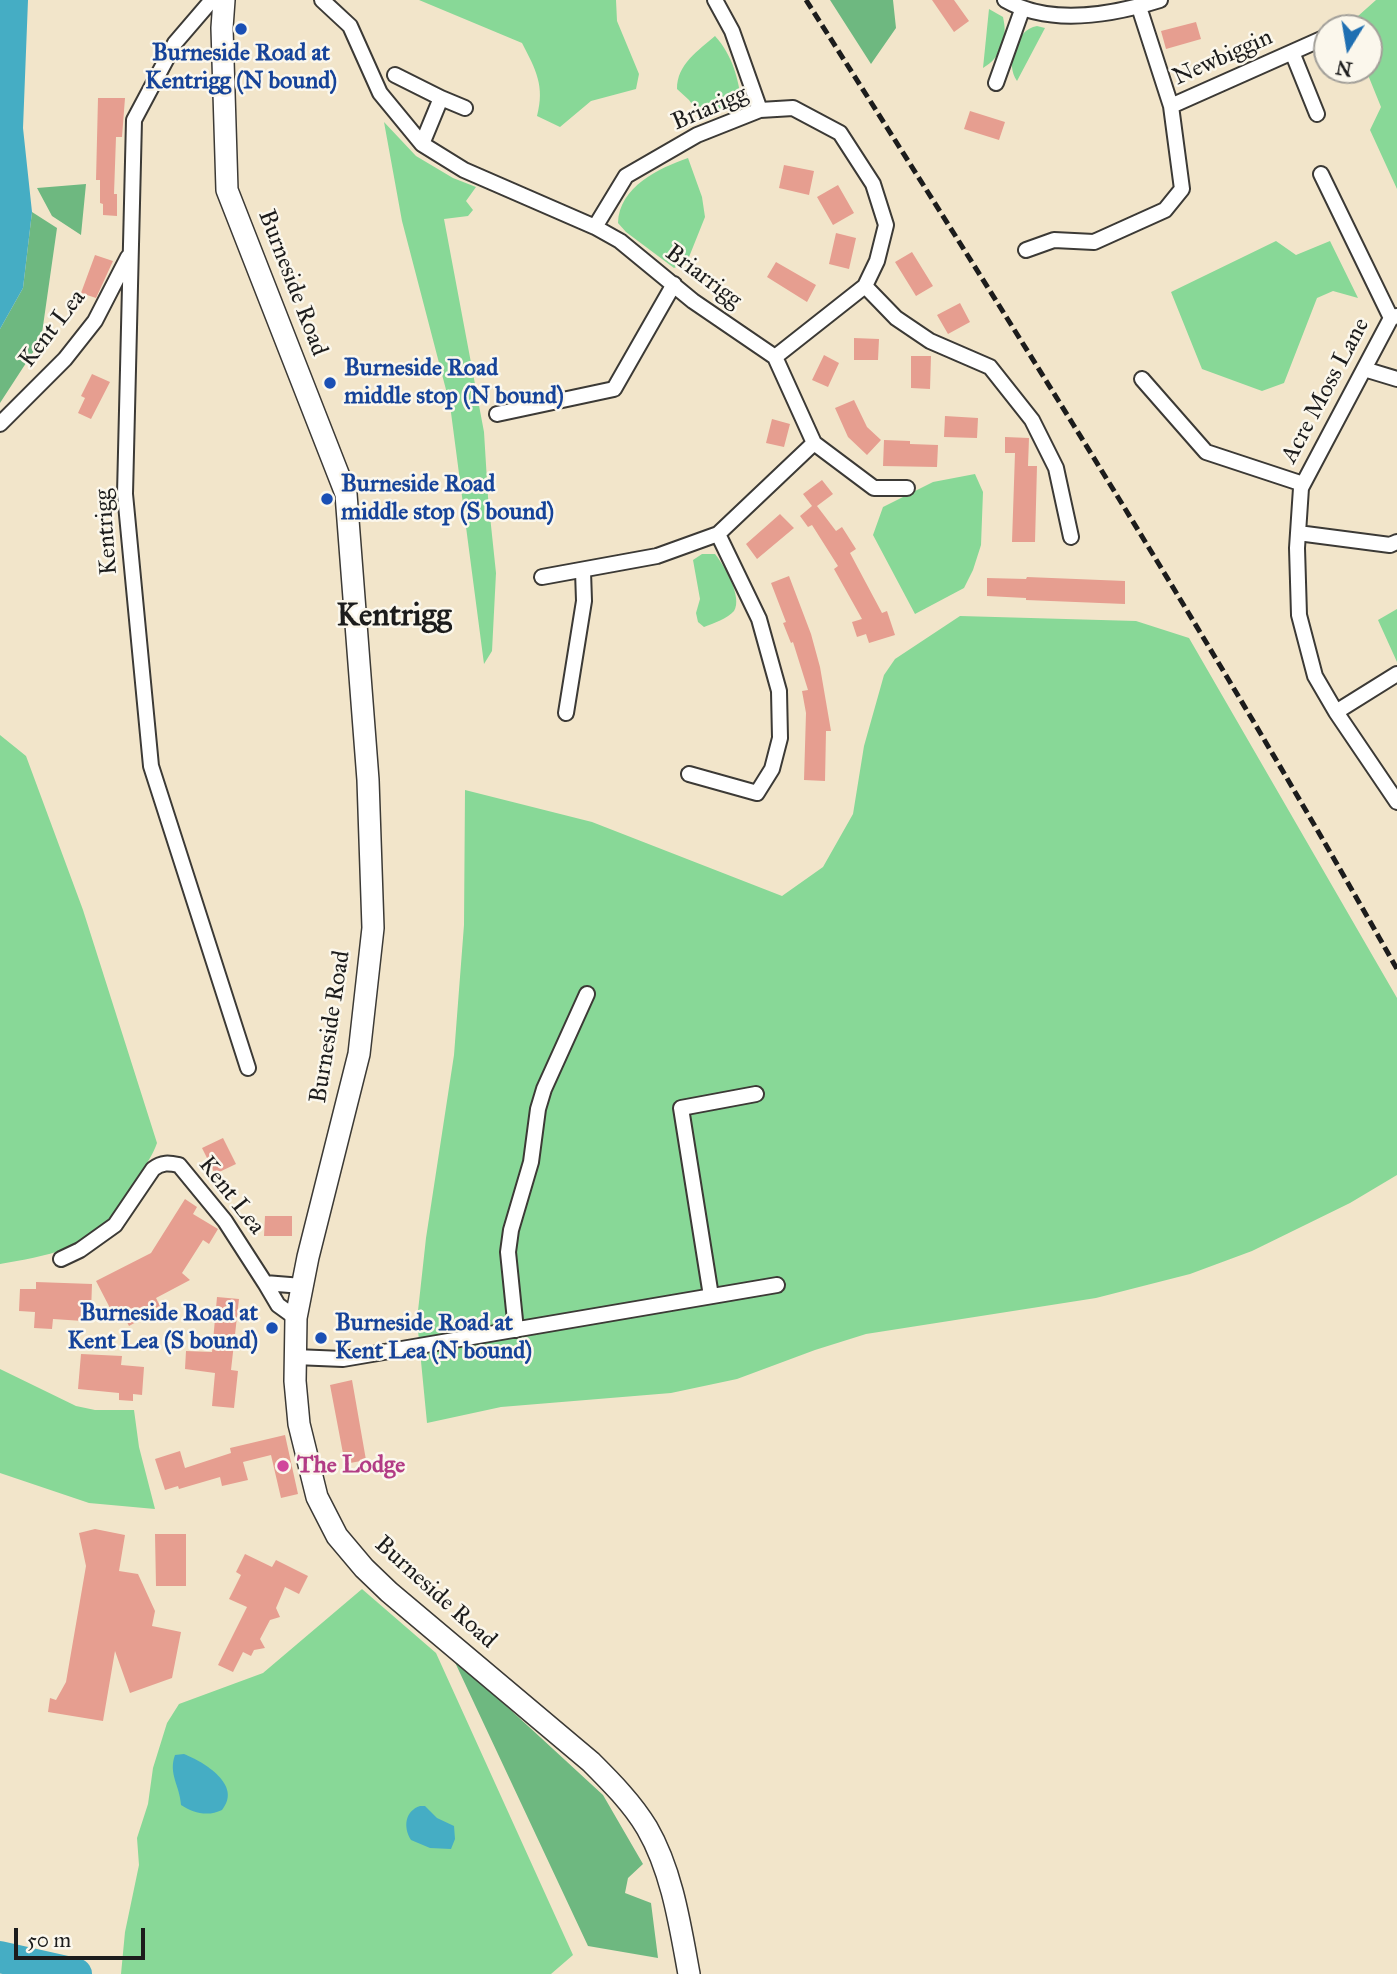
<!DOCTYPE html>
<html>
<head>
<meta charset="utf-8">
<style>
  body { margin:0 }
  #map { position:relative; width:1397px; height:1974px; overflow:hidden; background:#f2e5ca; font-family:"IM FELL Great Primer",serif }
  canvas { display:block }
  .north { position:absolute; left:1313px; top:14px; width:70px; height:70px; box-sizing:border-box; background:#fbf7ec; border:2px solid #a29f99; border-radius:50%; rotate:191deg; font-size:19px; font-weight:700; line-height:28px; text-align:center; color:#1c1c1c }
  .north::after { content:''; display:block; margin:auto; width:24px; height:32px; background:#1f6fb2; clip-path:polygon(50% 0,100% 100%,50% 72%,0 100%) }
  .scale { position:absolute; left:14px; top:1928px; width:131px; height:32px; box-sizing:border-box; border:4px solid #1c1c1c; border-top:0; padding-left:9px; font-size:21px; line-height:24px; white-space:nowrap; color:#1c1c1c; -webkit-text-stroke:5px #fbf7ec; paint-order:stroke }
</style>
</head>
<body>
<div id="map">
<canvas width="1397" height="1974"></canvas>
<div class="north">N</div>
<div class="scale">50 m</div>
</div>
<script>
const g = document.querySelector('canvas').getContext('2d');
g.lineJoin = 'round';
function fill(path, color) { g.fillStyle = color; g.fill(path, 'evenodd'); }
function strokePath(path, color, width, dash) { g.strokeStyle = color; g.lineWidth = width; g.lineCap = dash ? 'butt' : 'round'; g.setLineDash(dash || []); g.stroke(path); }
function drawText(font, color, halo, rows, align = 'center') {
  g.font = font + ' "IM FELL Great Primer",serif'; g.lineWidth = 5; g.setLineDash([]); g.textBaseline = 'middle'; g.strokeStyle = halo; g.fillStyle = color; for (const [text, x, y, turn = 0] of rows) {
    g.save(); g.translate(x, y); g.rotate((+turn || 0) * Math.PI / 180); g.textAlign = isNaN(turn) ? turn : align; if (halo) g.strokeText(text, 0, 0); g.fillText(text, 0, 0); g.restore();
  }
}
const green = new Path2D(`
  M 419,0 L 616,0 L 617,21 L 639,74 L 636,89 L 591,101 L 560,127 L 537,116 C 545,86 536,70 522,43 Z
  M 1376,0 L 1397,0 L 1397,189 L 1370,130 L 1381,107 L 1366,70 L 1369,70 L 1369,28 L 1349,28 L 1348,25 Z
  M 989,9 L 1003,17 C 1008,38 1002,57 983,68 Z
  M 1037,26 L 1045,28 L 1017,81 C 1005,64 1015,30 1037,26 Z
  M 715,36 C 733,56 738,78 742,104 L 701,117 L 689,100 L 677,89 C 677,64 698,51 715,36 Z
  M 384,122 L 416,156 L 453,178 L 476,187 L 466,201 L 473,210 L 468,216 L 444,219 L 484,432 L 488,497 L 496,573 L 492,651 L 484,664 L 450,405 L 402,221 Z
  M 688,158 L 702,197 L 705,217 L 687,262 L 674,268 L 626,232 L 618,223 C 619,187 659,168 688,158 Z
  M 1276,241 L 1296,255 L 1330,241 L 1358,298 L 1333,291 L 1317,298 L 1284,383 L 1262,391 L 1202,369 L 1171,292 Z
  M 975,474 L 983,492 L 981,545 L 973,570 L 964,588 L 915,614 L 873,535 L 883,507 L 933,482 Z
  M 702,554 L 715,554 C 724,565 743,597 734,611 C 727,619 714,623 704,627 L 698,622 L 696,613 L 700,599 L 693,560 Z
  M 1397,609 L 1397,662 L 1378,620 Z
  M 960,616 L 1136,621 L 1189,638 L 1397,998 L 1397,1175 L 1350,1203 L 1252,1251 L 1190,1274 L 1096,1298 L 866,1334 L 815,1350 L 737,1379 L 671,1393 L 501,1407 L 427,1423 L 417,1320 L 426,1238 L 454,1055 L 464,925 L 465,790 L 592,822 L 782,896 L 823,867 L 853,814 L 864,746 L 884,675 L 895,659 Z
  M 0,735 L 26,756 L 83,910 L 157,1143 C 153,1155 146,1164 139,1176 C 134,1187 129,1200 121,1210 C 91,1249 45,1256 0,1264 Z
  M 0,1369 L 76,1406 L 95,1410 L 134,1410 L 139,1447 L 155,1509 L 89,1503 L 0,1473 Z
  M 362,1589 L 436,1653 L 573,1955 L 551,1974 L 121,1974 L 125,1932 L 139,1865 L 137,1838 L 148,1804 L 153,1768 L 167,1723 L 179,1704 L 263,1673 Z`);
const forest = new Path2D(`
  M 830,0 L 893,0 L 896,28 L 871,64 Z
  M 86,184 L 81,235 L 52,216 L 37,188 Z
  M 32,212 L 57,228 L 41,340 L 0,403 L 0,329 L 23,288 Z
  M 452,1656 L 603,1795 L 643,1864 L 628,1878 L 625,1893 L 651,1903 L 658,1958 L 588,1946 Z`);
const water = new Path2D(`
  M 0,0 L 28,0 L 23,128 L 32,212 L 23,288 L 0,329 Z
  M 184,1754 C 204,1762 243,1785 222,1810 C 208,1817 193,1813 181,1805 C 180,1786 168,1774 175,1755 Z
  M 420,1806 L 425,1806 L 437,1818 L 454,1826 L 455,1839 L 451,1849 L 430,1848 L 411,1840 C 403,1827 405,1811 420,1806 Z`);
const river = new Path2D(`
  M 0,1957 L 76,1974`);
const building = new Path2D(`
  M 932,0 L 954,0 L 969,21 L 954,32 Z
  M 1196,22 L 1201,39 L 1166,49 L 1161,31 Z
  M 98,98 L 125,98 L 122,137 L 116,137 L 114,194 L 117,194 L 117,216 L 103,215 L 103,204 L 100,203 L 100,180 L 96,180 Z
  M 970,111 L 1005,122 L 999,140 L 964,129 Z
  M 784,165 L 814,171 L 809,195 L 779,188 Z
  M 838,185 L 854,213 L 833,225 L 817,197 Z
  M 836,233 L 856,238 L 849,269 L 829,264 Z
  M 912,252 L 933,286 L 916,296 L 895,262 Z
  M 95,255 L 113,261 L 96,298 L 81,293 Z
  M 776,262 L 816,285 L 807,302 L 767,277 Z
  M 960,303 L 970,322 L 948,334 L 937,315 Z
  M 854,338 L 879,339 L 878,360 L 854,360 Z
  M 824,355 L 839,363 L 828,387 L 812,380 Z
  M 911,356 L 931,356 L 930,389 L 911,388 Z
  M 92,374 L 110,382 L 91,419 L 78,413 L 85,398 L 81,396 Z
  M 854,400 L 867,427 L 881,440 L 867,455 L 848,437 L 835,408 Z
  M 945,416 L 978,418 L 977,438 L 944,437 Z
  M 772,419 L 790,424 L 784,447 L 766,443 Z
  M 1005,437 L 1029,438 L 1028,466 L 1037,466 L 1035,542 L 1012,542 L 1015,453 L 1005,453 Z
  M 884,440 L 910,441 L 910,444 L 938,445 L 937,467 L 883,466 Z
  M 822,480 L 833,494 L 817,506 L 836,531 L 842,527 L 856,549 L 850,553 L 882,613 L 887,611 L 895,635 L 869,643 L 866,634 L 857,637 L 852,622 L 862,619 L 834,569 L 838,566 L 812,525 L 808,527 L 800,516 L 812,506 L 803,494 Z
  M 780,514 L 794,528 L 757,559 L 746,544 Z
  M 789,576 L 811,634 L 820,667 L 831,731 L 826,731 L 825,781 L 804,780 L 806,713 L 802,691 L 808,690 L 793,642 L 791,643 L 783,623 L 786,622 L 771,583 Z
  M 1027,577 L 1125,581 L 1125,604 L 1026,600 L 1026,598 L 987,596 L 987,578 L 1026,579 Z
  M 223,1138 L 236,1164 L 215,1174 L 202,1148 Z
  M 185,1199 L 197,1207 L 193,1214 L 218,1229 L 209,1244 L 203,1240 L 182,1273 L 190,1280 L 156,1298 L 163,1312 L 151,1319 L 149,1315 L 129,1326 L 126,1320 L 123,1321 L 115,1306 L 110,1308 L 96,1281 L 151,1253 Z
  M 265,1216 L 292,1216 L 292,1236 L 264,1236 Z
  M 36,1282 L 92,1284 L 91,1312 L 84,1311 L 83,1321 L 53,1319 L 52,1329 L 34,1328 L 35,1312 L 19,1311 L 20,1289 L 36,1289 Z
  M 217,1297 L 239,1299 L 231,1370 L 238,1371 L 234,1408 L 212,1406 L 215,1373 L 185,1369 L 186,1351 L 212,1352 Z
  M 81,1354 L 122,1356 L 121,1365 L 144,1367 L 142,1395 L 133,1394 L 133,1401 L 119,1400 L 119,1393 L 78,1389 Z
  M 352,1380 L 366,1460 L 345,1464 L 330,1385 Z
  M 285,1435 L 298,1494 L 281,1498 L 271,1455 L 243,1462 L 248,1480 L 222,1486 L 220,1477 L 179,1489 L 178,1486 L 165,1490 L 155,1459 L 180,1451 L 185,1468 L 231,1453 L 230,1448 Z
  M 95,1529 L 125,1535 L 119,1571 L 138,1574 L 155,1611 L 152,1626 L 181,1632 L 172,1678 L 130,1693 L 115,1651 L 103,1721 L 48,1712 L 50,1698 L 56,1700 L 66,1682 L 86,1566 L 79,1533 Z
  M 155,1534 L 186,1534 L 186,1586 L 156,1586 Z
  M 245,1554 L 272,1567 L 276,1560 L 308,1576 L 299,1594 L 285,1587 L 276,1608 L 280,1617 L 270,1620 L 260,1639 L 265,1648 L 254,1650 L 251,1656 L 243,1652 L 233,1672 L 218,1665 L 247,1607 L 229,1599 L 241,1575 L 236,1572 Z`);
const street = new Path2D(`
  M 212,0 L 175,43 L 134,120 L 125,494 L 151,766 L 248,1068
  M 322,0 L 350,26 L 380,93 L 422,144 L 464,170 L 595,227 L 620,241 L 693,301 L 775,357 L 814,443 L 874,488 L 907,488
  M 715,0 L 732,31 L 760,110
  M 1005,0 C 1050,26 1112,15 1160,0
  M 1292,52 L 1317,114
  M 395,75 L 441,98 L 422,144
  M 996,83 L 1022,10
  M 441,98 L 465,108
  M 1171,106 L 1326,37
  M 1321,174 L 1391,318
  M 595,227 L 626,176 L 697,135 L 760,110 L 793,108 L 840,133 L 873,184 L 886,225 L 877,261 L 865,286 L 775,357
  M 1026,250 L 1054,240 L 1094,242 L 1165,210 L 1182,189 L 1171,106 L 1139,7
  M 865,286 L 896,318 L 930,341 L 990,367 L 1032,420 L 1056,468 L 1071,537
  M 1397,316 L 1391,318 L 1301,488 L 1297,548 L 1299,615 L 1315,676 L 1336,712 L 1397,802
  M 1364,369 L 1397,379
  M 1142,379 L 1206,452 L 1303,484
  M 497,414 L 614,389 L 674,284
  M 0,424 L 65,359 L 95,321 L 128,257
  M 1298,533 L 1390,545 L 1397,542
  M 542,577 L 657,556 L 718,534 L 814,443
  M 1336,712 L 1397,674
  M 566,713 L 584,601 L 583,571
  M 689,774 L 757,793 L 772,769 L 780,738 L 779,691 L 759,619 L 718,534
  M 61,1259 L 80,1250 L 115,1225 L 153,1169 C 162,1162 169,1163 179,1165 L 225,1221 L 265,1283 L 302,1286
  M 265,1283 L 278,1305 L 296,1318
  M 711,1296 L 681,1108 L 756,1094
  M 516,1330 L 508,1252 L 511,1230 L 531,1162 L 538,1109 L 544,1089 L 587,994
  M 295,1357 L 343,1359 L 777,1285`);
const secondary = new Path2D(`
  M 224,0 L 222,28 L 227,190 L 346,494 L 368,780 L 373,928 L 359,1054 L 308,1257 L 296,1318 L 295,1381 L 299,1424 L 317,1497 L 337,1536 L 364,1568 L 389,1592 L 591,1762 C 611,1782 632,1803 647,1828 C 672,1871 680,1925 689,1974`);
const rail = new Path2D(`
  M 806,0 C 1009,319 1211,640 1397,969`);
const markers = [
  [241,29,7,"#1a4fb4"],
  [330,383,7,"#1a4fb4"],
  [327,499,7,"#1a4fb4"],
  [272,1328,7,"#1a4fb4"],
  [321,1338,7,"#1a4fb4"],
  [283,1466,7,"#d1479c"]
];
const transitNames = [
  ["Burneside Road at",241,54,"center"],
  ["Kentrigg (N bound)",241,82,"center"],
  ["Burneside Road",344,369],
  ["middle stop (N bound)",344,397],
  ["Burneside Road",341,485],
  ["middle stop (S bound)",341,513],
  ["Burneside Road at",258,1314,"right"],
  ["Kent Lea (S bound)",258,1342,"right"],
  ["Burneside Road at",335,1324],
  ["Kent Lea (N bound)",335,1352]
];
const streetNames = [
  ["Newbiggin",1223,58,-24],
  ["Briarigg",710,109,-23],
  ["Briarrigg",703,277,37],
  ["Burneside Road",292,283,69],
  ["Kent Lea",53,329,-52],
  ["Acre Moss Lane",1326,391,-62],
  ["Kentrigg",107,532,-94],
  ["Burneside Road",331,1027,-81],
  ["Kent Lea",231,1196,52],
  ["Burneside Road",435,1593,42]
];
const hotelNames = [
  ["The Lodge",297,1466]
];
const districtNames = [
  ["Kentrigg",394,617]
];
fill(green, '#88d897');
fill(forest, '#6eb880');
fill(water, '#45adc4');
strokePath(river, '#45adc4', 32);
fill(building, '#e69e90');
strokePath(street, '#3c3a36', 18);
strokePath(secondary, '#3c3a36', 24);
strokePath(street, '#fff', 14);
strokePath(secondary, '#fff', 21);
strokePath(rail, '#1c1c1c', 5, [10, 5]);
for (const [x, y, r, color] of markers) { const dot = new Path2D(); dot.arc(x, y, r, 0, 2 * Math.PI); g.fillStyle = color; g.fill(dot); strokePath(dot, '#fbf7ec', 2.5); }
drawText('bold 24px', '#164399', '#fbf7ec', transitNames, 'left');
drawText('24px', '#1c1c1c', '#fbf7ec', streetNames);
drawText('bold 24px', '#b23c85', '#fbf7ec', hotelNames, 'left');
drawText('bold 32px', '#1c1c1c', '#fbf7ec', districtNames);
</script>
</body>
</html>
